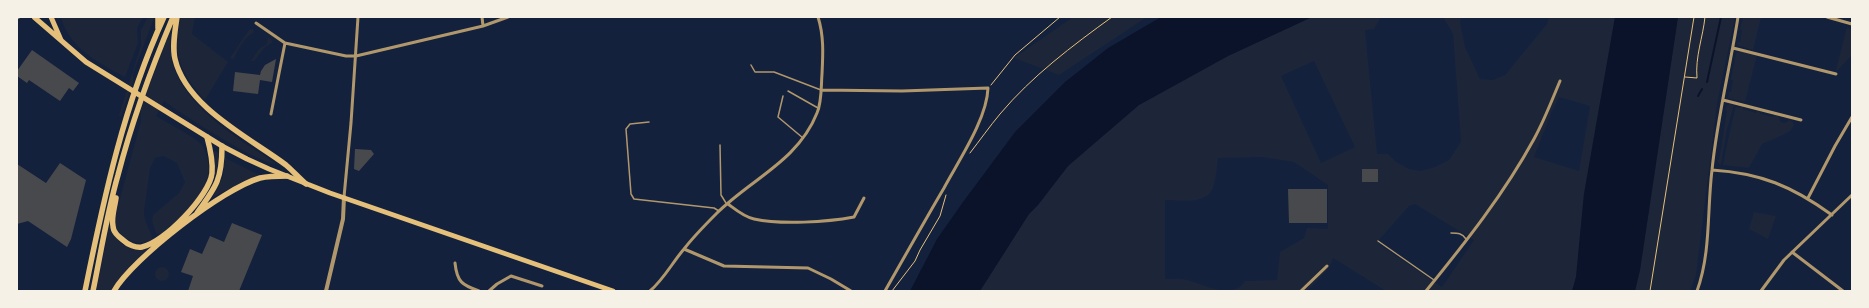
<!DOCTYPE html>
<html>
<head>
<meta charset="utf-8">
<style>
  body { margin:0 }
  #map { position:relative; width:1869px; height:308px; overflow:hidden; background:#14213d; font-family:"DM Sans",sans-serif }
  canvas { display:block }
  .frame { position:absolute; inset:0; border:18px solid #f6f1e7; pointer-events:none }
</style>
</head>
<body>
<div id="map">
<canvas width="1869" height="308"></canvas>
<div class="frame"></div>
</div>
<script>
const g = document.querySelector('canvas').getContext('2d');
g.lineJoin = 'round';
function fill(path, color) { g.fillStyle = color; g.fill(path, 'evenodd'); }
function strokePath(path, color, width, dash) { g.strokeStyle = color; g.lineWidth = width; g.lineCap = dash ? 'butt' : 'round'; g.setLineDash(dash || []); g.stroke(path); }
const green = new Path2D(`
  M 61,17 L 143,17 L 137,28 L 138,43 L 125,77 C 100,64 68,47 61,17 Z
  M 148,17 L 154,17 L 153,21 L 133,74 L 133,82 L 121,117 L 119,115 L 141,45 L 141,30 Z
  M 181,17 L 195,17 L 192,34 L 228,62 L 205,100 C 181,74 171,53 181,17 Z
  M 1073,17 L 1147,17 L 1059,75 L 1014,58 Z
  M 1312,17 L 1381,17 L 1374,29 L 1365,30 L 1377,154 L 1388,154 L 1396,162 L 1409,169 L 1420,171 L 1435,167 L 1449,160 L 1461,142 L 1453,34 L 1443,17 L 1459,17 L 1461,19 L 1460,22 L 1465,47 L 1480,79 L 1493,80 L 1505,75 L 1547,24 L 1549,17 L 1615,17 L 1584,194 L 1576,277 L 1572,291 L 1386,291 L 1333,258 L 1329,268 L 1307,291 L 980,291 L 1029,214 L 1038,205 L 1068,166 L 1139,105 L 1228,56 ZM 1314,61 L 1355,147 L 1321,163 L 1281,76 ZM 1559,97 L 1590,106 L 1579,171 L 1534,157 L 1552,111 ZM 1262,157 L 1294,162 L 1328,185 L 1328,229 L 1307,228 L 1304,238 L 1280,252 L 1277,280 L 1245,281 C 1232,301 1204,284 1187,280 C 1181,278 1172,279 1165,279 L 1165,200 C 1179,200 1204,205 1212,190 C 1216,181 1217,167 1218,158 ZM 1415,204 L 1474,240 L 1442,287 L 1380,245 L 1378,241 L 1409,206 Z
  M 1678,17 L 1735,17 L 1717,104 L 1696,275 L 1690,291 L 1635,291 L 1640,270 Z
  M 1743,17 L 1761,17 L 1753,50 L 1737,45 L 1738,42 L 1740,42 L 1742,30 L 1740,29 Z
  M 1847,27 L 1852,30 L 1852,55 L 1838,70 L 1836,70 Z
  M 171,28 C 170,39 170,50 172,61 C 183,107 240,140 277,164 C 258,164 182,114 164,101 L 156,116 C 167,123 192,135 201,144 C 204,147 206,153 207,158 C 216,191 181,216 160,235 L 156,233 L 152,221 L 153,215 L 179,193 L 185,182 L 177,163 L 164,156 L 155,158 L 150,168 L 144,212 C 144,224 153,232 152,241 C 136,246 126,241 116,228 L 116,213 L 141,121 L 141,108 Z
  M 253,29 L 254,32 C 244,38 238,48 234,59 L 230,58 L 249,30 Z
  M 268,37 L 273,42 L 264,48 L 254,61 L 251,61 L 259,49 L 267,44 Z
  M 1741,51 L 1757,55 L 1745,102 L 1728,98 L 1729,92 L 1731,92 L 1733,80 L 1731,80 L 1736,53 Z
  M 1730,104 L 1734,105 L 1727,129 L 1721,165 L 1719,164 L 1717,160 L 1719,160 L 1727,111 L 1725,110 L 1727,105 Z
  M 1736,105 L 1736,107 L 1740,108 L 1741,106 L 1743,107 L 1743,109 L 1756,113 L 1757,111 L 1760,112 L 1760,114 L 1774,117 L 1774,115 L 1778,116 L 1781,122 L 1785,123 L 1790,120 L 1793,123 L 1794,125 L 1790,131 L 1783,135 L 1762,144 L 1749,168 L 1723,165 L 1726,149 Z
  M 212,150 L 219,153 L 216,174 L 215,174 L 215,162 Z
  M 225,158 L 259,175 L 249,179 L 213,197 L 223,177 Z
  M 1754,212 L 1776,216 L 1768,239 L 1749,229 Z
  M 109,228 C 117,243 132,255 149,248 L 129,267 L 110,291 L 96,291 Z
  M155 274a7 7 0 1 1 14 0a7 7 0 1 1-14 0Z`);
const water = new Path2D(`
  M 1161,17 L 1312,17 L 1228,56 L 1139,105 L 1068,166 L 1038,205 L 1029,214 L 980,291 L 910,291 L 937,239 L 963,202 L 1015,132 L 1065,82 L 1108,48 Z
  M 1615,17 L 1678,17 L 1640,270 L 1635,291 L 1572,291 L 1576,277 L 1584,194 Z`);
const stream = new Path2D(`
  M 1707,82 L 1721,17
  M 1698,96 L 1702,89`);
const building = new Path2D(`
  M 32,50 L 79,83 L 73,91 L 69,88 L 60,101 L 29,80 L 27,83 L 17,76 L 17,71 Z
  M 276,59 L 272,82 L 260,80 L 258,94 L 233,91 L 235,72 L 260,75 L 261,71 L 265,65 Z
  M 355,149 L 371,150 L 374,154 L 359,171 L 354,169 Z
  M 60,163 L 86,180 L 71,239 L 67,247 L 28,221 L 17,224 L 17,164 L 46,183 Z
  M 1362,169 L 1378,169 L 1378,182 L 1362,182 Z
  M 1288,189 L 1327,189 L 1327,223 L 1289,223 Z
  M 232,223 L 262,235 L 239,291 L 188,291 L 193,276 L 181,272 L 190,249 L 202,254 L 210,236 L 224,242 Z`);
const path = new Path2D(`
  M 1685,77 L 1697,78 C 1695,57 1703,37 1705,17
  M 991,85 L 1015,55 L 1060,17
  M 970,153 C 980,140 990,126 1000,114 C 1032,76 1072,46 1112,17
  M 892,291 L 915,261 L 920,250 L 940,216 L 946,195
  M 1650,291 L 1694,17`);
const service = new Path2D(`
  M 751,65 L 755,72 L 774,72 L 821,90
  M 788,91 L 818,108
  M 783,96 L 778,117 L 803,138
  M 649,122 L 630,124 L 626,129 L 631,194 L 634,199 L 714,208 L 719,211
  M 720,145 L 721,195 L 726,203
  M 1451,233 C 1458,233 1462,233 1466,239
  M 1378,241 L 1434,280`);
const minor = new Path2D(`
  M 482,17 L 483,26
  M 1827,17 L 1852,24
  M 17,18 L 19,17
  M 256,23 L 285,43 L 346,56 L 356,56 L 483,26 L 508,17
  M 1733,48 L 1836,74
  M 821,90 L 902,91 L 988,88 C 987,119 959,160 944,188 C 924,222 905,256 885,291
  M 1723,100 L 1801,120
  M 271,114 L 285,43
  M 1712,170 C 1760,173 1792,186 1832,215
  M 344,197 L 351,123 L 358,17
  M 1808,198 L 1835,146 L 1852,117
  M 728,204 C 736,210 744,217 754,219 C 781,225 827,222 854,217 L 864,198
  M 684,249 L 724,266 L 808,268 L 831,279 L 851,291
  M 1792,252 L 1843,291
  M 455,263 C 457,282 462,285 479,291
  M 489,291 L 497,284 L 511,276 L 542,286
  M 650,291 C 664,279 672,263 684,249 C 694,236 706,224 717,213 C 751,179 798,161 817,113 C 822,102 821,86 822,74 C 823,54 824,36 818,17
  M 1301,291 L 1327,266
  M 1426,291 C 1465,243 1504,194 1534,139 C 1544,121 1552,100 1560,81
  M 1697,291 C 1711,253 1707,210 1712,170 C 1717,119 1730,68 1738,17
  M 1761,291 L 1784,260 L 1852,195`);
const tertiary = new Path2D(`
  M 326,291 L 343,219 L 344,197`);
const primary = new Path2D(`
  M 34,17 L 86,62 L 222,146 L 247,159 L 269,169 L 330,193 L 613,291
  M 51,17 L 61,40`);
const trunk = new Path2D(`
  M 177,17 C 175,31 172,46 175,59 C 186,107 250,138 286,165 C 293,171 299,178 306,184
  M 158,28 L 158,17
  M 116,198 C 115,207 111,217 113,226 C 113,232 118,236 123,240 C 128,245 136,248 142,247 C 164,243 210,195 212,173 C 213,162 210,148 207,137
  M 197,213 C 216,187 222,180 222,146
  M 85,291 C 104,197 124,104 164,17
  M 93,291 C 101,252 107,213 118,175 C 132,121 151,69 173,17
  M 114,291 C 133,258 224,188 260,178 C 269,176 278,176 287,176`);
fill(green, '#1d2539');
fill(water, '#0b132b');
strokePath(stream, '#0b132b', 2);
fill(building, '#48494c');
strokePath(path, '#e5c07b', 1);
strokePath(service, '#b1986c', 1.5);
strokePath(minor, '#b1986c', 3);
strokePath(tertiary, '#b1986c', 4);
strokePath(primary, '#e5c07b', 5);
strokePath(trunk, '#e5c07b', 5.5);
</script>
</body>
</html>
